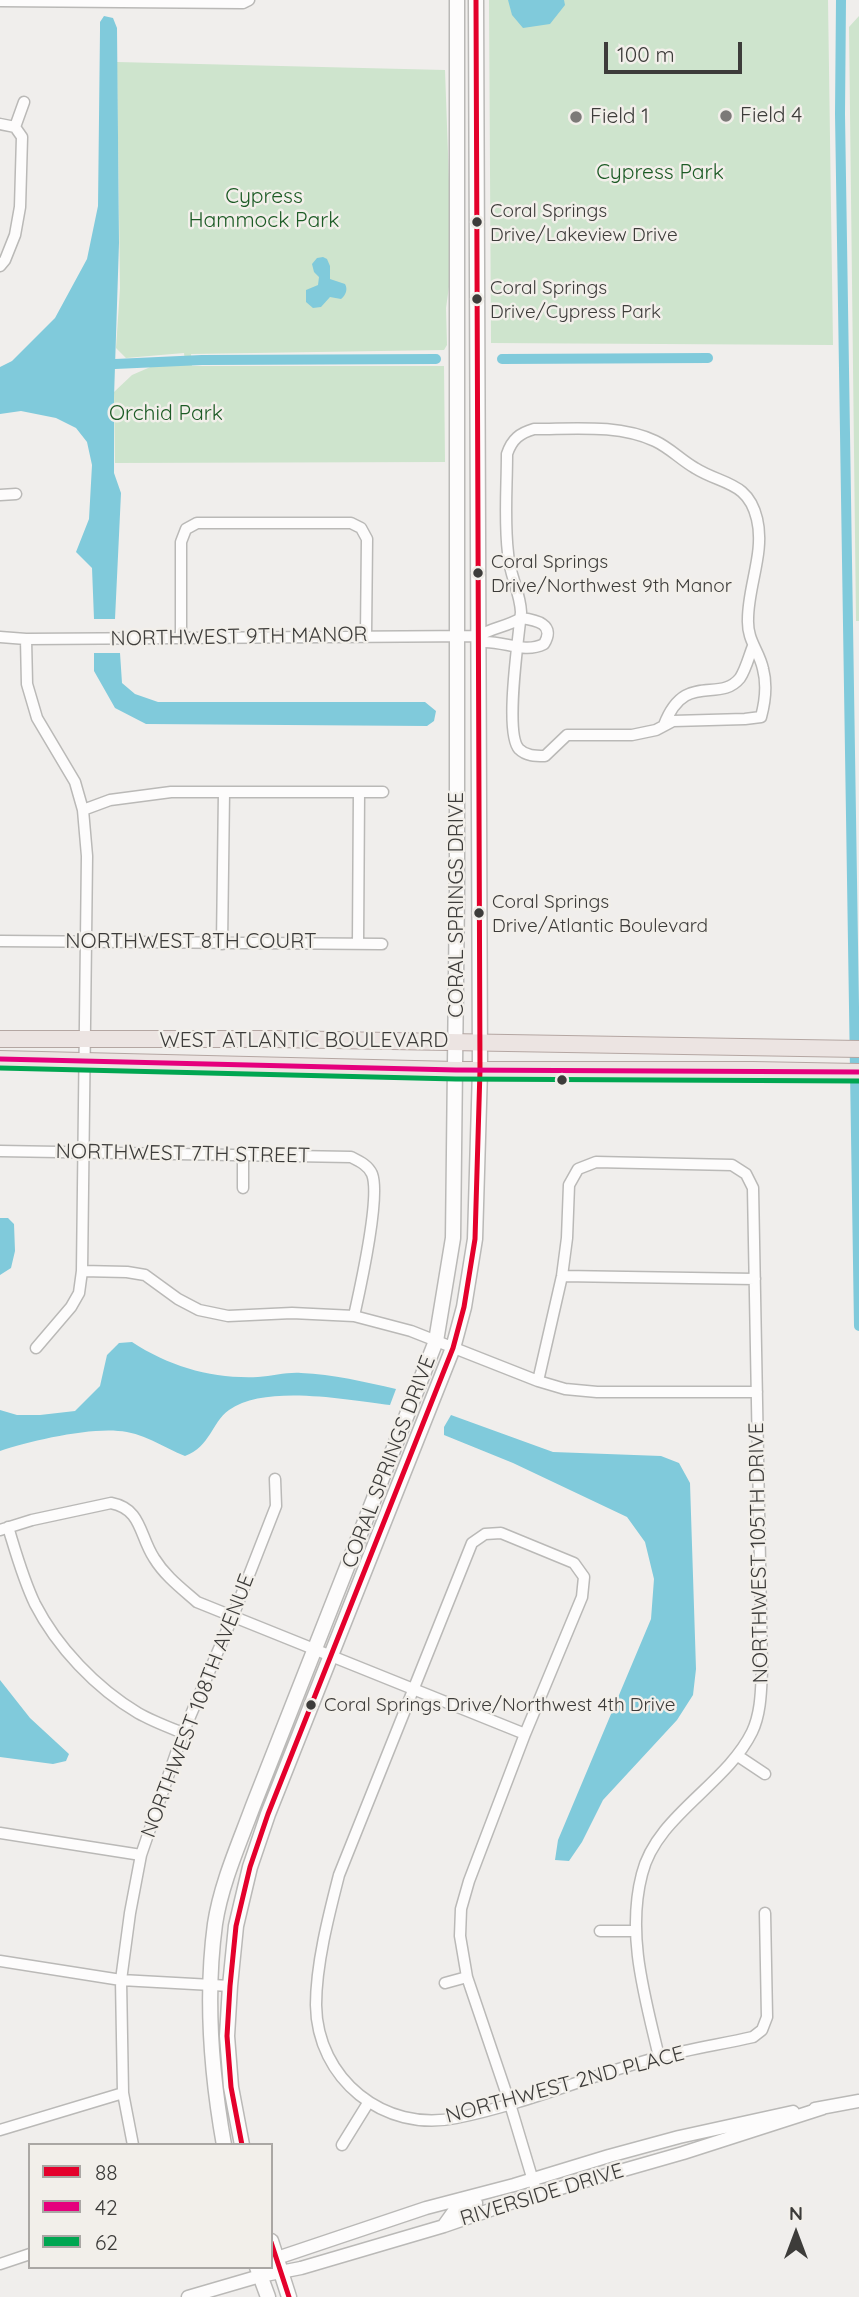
<!DOCTYPE html>
<html>
<head>
<meta charset="utf-8">
<style>
  body { margin:0 }
  #map { position:relative; width:859px; height:2297px; overflow:hidden; background:#f0eeec; font-family:Quicksand,sans-serif }
  canvas { display:block }
  .legend { position:absolute; left:28px; top:2143px; width:245px; height:126px; box-sizing:border-box; background:#f2efea; border:2px solid #aaa7a4; margin:0; padding:9px 12px; list-style:none; font-size:21px; color:#3d3c3a }
  .legend li { display:flex; align-items:center; gap:14px; height:35px }
  .legend b { width:35px; border:2px solid #aaa7a4 }
  .north { position:absolute; left:761px; top:2199px; width:70px; height:70px; -webkit-text-stroke:5px #f2efea; paint-order:stroke; rotate:0deg; font-size:19px; font-weight:700; line-height:28px; text-align:center; color:#3d3c3a }
  .north::after { content:''; display:block; margin:auto; width:24px; height:32px; background:#3d3c3a; clip-path:polygon(50% 0,100% 100%,50% 72%,0 100%) }
  .scale { position:absolute; left:604px; top:42px; width:138px; height:32px; box-sizing:border-box; border:4px solid #3d3c3a; border-top:0; padding-left:9px; font-size:21px; line-height:24px; white-space:nowrap; color:#3d3c3a; -webkit-text-stroke:5px #f2efea; paint-order:stroke }
</style>
</head>
<body>
<div id="map">
<canvas width="859" height="2297"></canvas>
<ul class="legend">
<li><b style="height:9px;background:#e4002b"></b>88</li>
<li><b style="height:9px;background:#e5007d"></b>42</li>
<li><b style="height:9px;background:#00a651"></b>62</li>
</ul>
<div class="north">N</div>
<div class="scale">100 m</div>
</div>
<script>
const g = document.querySelector('canvas').getContext('2d');
g.lineJoin = 'round';
function fill(path, color) { g.fillStyle = color; g.fill(path, 'evenodd'); }
function strokePath(path, color, width, dash) { g.strokeStyle = color; g.lineWidth = width; g.lineCap = dash ? 'butt' : 'round'; g.setLineDash(dash || []); g.stroke(path); }
function drawText(font, color, halo, rows, align = 'center') {
  g.font = font + ' Quicksand,sans-serif'; g.lineWidth = 5; g.setLineDash([]); g.textBaseline = 'middle'; g.strokeStyle = halo; g.fillStyle = color; for (const [text, x, y, turn = 0] of rows) {
    g.save(); g.translate(x, y); g.rotate((+turn || 0) * Math.PI / 180); g.textAlign = isNaN(turn) ? turn : align; if (halo) g.strokeText(text, 0, 0); g.fillText(text, 0, 0); g.restore();
  }
}
const green = new Path2D(`
  M 489,0 L 828,0 L 833,345 L 491,343 Z
  M 859,16 L 859,621 L 856,621 L 849,27 Z
  M 117,62 L 445,70 L 452,265 L 446,308 L 447,345 L 444,350 L 191,354 L 192,366 L 444,366 L 445,462 L 115,463 L 114,392 L 132,375 L 155,365 L 185,364 L 184,353 L 126,358 L 116,348 L 120,288 Z`);
const water = new Path2D(`
  M 508,0 L 564,0 L 565,5 L 550,24 L 523,28 L 512,15 Z
  M 104,16 L 113,18 L 117,28 L 119,243 L 114,397 L 114,473 L 121,493 L 115,619 L 94,619 L 92,568 L 76,552 L 89,519 L 92,465 L 87,442 L 76,428 L 56,418 L 21,411 L 0,414 L 0,367 L 12,361 L 55,318 L 87,259 L 98,206 L 100,30 L 100,22 Z
  M 323,257 L 327,259 L 330,266 L 330,279 L 345,284 C 348,289 346,295 341,299 L 330,297 L 321,307 L 313,308 L 306,302 L 306,290 L 318,285 L 319,277 L 314,272 L 312,264 L 317,258 Z
  M 120,653 L 122,683 L 135,694 L 158,702 L 425,702 L 436,711 L 434,721 L 427,726 L 146,724 L 115,708 L 94,671 L 94,653 Z
  M 0,1218 L 8,1218 L 14,1224 L 15,1251 L 11,1268 L 0,1275 Z
  M 132,1342 C 170,1367 213,1379 258,1377 C 273,1376 287,1372 301,1373 C 333,1374 365,1382 396,1389 L 390,1405 C 347,1400 266,1384 229,1410 C 211,1423 211,1446 185,1456 C 163,1447 142,1432 118,1431 C 88,1428 29,1441 0,1451 L 0,1410 L 17,1415 L 40,1415 L 75,1411 L 100,1386 L 107,1355 L 119,1343 Z
  M 451,1415 L 553,1452 L 661,1456 L 679,1463 L 690,1483 L 696,1669 L 693,1695 L 677,1720 L 603,1800 L 582,1842 L 569,1861 L 555,1860 L 558,1840 L 651,1619 L 654,1579 L 645,1542 L 627,1517 L 513,1463 L 444,1435 L 444,1427 Z
  M 0,1680 L 30,1718 L 69,1754 L 66,1761 L 53,1764 L 0,1757 Z`);
const canal = new Path2D(`
  M 841,0 L 840,114 L 859,1326
  M 502,359 L 708,358
  M 115,364 L 202,360 L 436,359`);
const minor = new Path2D(`
  M 0,1 L 243,3 L 249,0
  M 0,124 L 15,127
  M 0,266 L 5,260 L 15,235 L 20,207 L 22,137 L 15,127 L 24,102
  M 534,429 C 574,429 618,424 655,441 C 670,448 681,460 695,468 C 722,485 748,481 757,519 C 765,552 748,586 748,619 C 747,641 759,650 763,669 C 767,684 765,702 761,717 L 745,719 L 673,721 L 656,730 L 632,735 L 567,735 L 545,756 C 535,756 526,756 519,749 C 504,733 519,636 521,612 C 520,591 509,574 508,553 C 504,520 507,487 507,454 C 512,439 520,433 534,429 Z
  M 0,495 L 16,494
  M 521,618 C 536,620 556,624 544,644 C 524,654 505,641 483,642 L 479,636 C 493,627 507,627 521,618 Z
  M 0,637 L 26,639 L 479,636
  M 181,637 L 181,542 L 186,529 L 197,523 L 351,523 L 361,528 L 367,539 L 366,635
  M 26,639 L 27,684 L 37,718 L 75,782 L 83,810 L 87,856 L 82,1271 L 79,1293 L 71,1307 L 36,1348
  M 664,725 C 685,670 719,704 740,678 C 746,669 749,656 753,646
  M 83,810 L 110,800 L 171,792 L 383,792
  M 0,941 L 382,944
  M 358,943 L 359,792
  M 222,944 L 224,792
  M 0,1151 L 351,1157 C 359,1161 368,1165 372,1174 C 381,1197 360,1289 354,1316
  M 243,1156 L 243,1188
  M 82,1271 L 127,1272 L 145,1275 L 178,1299 L 199,1310 L 228,1316 L 292,1313 L 354,1316 L 411,1331 L 538,1381 L 565,1389 L 597,1392 L 757,1392
  M 562,1276 L 755,1279
  M 538,1381 L 562,1276 L 567,1238 L 569,1185 L 578,1169 L 596,1162 L 732,1165 L 746,1174 L 753,1188 L 762,1670 C 761,1691 761,1713 752,1732 C 726,1785 656,1816 642,1874 C 626,1935 645,1997 659,2057
  M 8,1527 C 16,1553 23,1579 35,1604 C 57,1647 96,1688 138,1713 C 152,1721 168,1727 183,1733
  M 0,1530 L 32,1520 L 111,1503 C 142,1509 139,1535 154,1558 C 165,1576 181,1588 197,1602 L 525,1734
  M 738,1756 L 765,1774
  M 0,1833 L 141,1855
  M 600,1931 L 635,1931
  M 0,1961 L 121,1980 L 230,1986
  M 445,1983 L 467,1977
  M 0,2130 L 123,2093
  M 133,2145 L 123,2093 L 121,1980 L 130,1913 L 141,1855 L 183,1733 L 233,1616 L 276,1506 L 275,1479
  M 342,2145 L 368,2103
  M 537,2194 L 510,2104 L 467,1977 L 460,1936 L 461,1909 L 469,1881 L 525,1734 L 582,1597 L 584,1577 L 574,1563 L 501,1533 L 485,1534 L 472,1543 L 339,1875 C 329,1914 316,1964 316,2005 C 317,2079 384,2133 456,2118 C 526,2104 591,2075 659,2057 C 690,2049 722,2044 753,2037 L 762,2030 L 767,2017 L 765,1913
  M 0,2264 L 30,2254`);
const tertiary = new Path2D(`
  M 815,2109 L 859,2101
  M 444,2225 L 454,2211 L 476,2203
  M 271,2264 L 277,2258 L 426,2208 L 514,2185 L 609,2156 L 679,2137 L 793,2112
  M 188,2297 L 260,2276 L 301,2268 L 444,2226 L 522,2199 L 683,2153 L 823,2108`);
const secondary = new Path2D(`
  M 224,2145 C 211,2072 205,1998 215,1924 C 221,1884 239,1844 253,1806 L 436,1341 L 453,1238 L 457,893 L 457,0
  M 242,2145 L 231,2087 L 227,2036 L 230,1986 L 236,1926 L 250,1867 L 268,1814 L 453,1348 L 464,1307 L 475,1239 L 480,1070 L 476,0
  M 271,2241 L 289,2297
  M 257,2267 L 268,2297`);
const primary = new Path2D(`
  M 0,1039 L 274,1039 L 859,1049
  M 0,1059 L 456,1070 L 753,1070 L 859,1072`);
const bus1 = new Path2D(`
  M 242,2145 L 231,2087 L 227,2036 L 230,1986 L 236,1926 L 250,1867 L 268,1814 L 453,1348 L 464,1307 L 475,1239 L 480,1070 L 476,0
  M 271,2242 L 289,2297`);
const bus2 = new Path2D(`
  M 0,1059 L 456,1070 L 859,1072`);
const bus3 = new Path2D(`
  M 0,1068 L 456,1079 L 859,1081`);
const markers = [
  [726,116,7,"#7c7a78"],
  [576,117,7,"#7c7a78"],
  [477,222,6,"#3d3c3a"],
  [477,299,6,"#3d3c3a"],
  [478,573,6,"#3d3c3a"],
  [479,913,6,"#3d3c3a"],
  [562,1080,6,"#3d3c3a"],
  [311,1705,6,"#3d3c3a"]
];
const busNames = [
  ["Coral Springs",490,211],
  ["Drive/Lakeview Drive",490,235],
  ["Coral Springs",490,288],
  ["Drive/Cypress Park",490,312],
  ["Coral Springs",491,562],
  ["Drive/Northwest 9th Manor",491,586],
  ["Coral Springs",492,902],
  ["Drive/Atlantic Boulevard",492,926],
  ["Coral Springs Drive/Northwest 4th Drive",324,1705]
];
const poiNames = [
  ["Field 4",740,116],
  ["Field 1",590,117]
];
const parkNames = [
  ["Cypress Park",660,173],
  ["Cypress",264,197],
  ["Hammock Park",264,221],
  ["Orchid Park",166,414]
];
const streetNames = [
  ["NORTHWEST 9TH MANOR",239,637,-1],
  ["CORAL SPRINGS DRIVE",457,905,-90],
  ["NORTHWEST 8TH COURT",191,942],
  ["WEST ATLANTIC BOULEVARD",304,1041],
  ["NORTHWEST 7TH STREET",183,1154,1],
  ["CORAL SPRINGS DRIVE",389,1462,-69],
  ["NORTHWEST 105TH DRIVE",759,1553,-91],
  ["NORTHWEST 108TH AVENUE",198,1706,-69],
  ["NORTHWEST 2ND PLACE",565,2085,-15],
  ["RIVERSIDE DRIVE",542,2195,-17]
];
fill(green, '#cee4cd');
fill(water, '#80cadb');
strokePath(canal, '#80cadb', 10);
strokePath(minor, '#bab9b7', 13);
strokePath(tertiary, '#bab9b7', 15);
strokePath(secondary, '#bab9b7', 17);
strokePath(primary, '#b4a6a2', 18);
strokePath(minor, '#fdfcfc', 10);
strokePath(tertiary, '#fdfcfc', 12);
strokePath(secondary, '#fdfcfc', 14);
strokePath(primary, '#ece4e2', 16);
strokePath(bus1, '#e4002b', 5);
strokePath(bus2, '#e5007d', 5);
strokePath(bus3, '#00a651', 5);
for (const [x, y, r, color] of markers) { const dot = new Path2D(); dot.arc(x, y, r, 0, 2 * Math.PI); g.fillStyle = color; g.fill(dot); strokePath(dot, '#f2efea', 2.5); }
drawText('19px', '#3d3c3a', '#f2efea', busNames, 'left');
drawText('21px', '#3d3c3a', '#f2efea', poiNames, 'left');
drawText('21px', '#1c5b25', '#f2efea', parkNames);
drawText('21px', '#3d3c3a', '#f2efea', streetNames);
</script>
</body>
</html>
